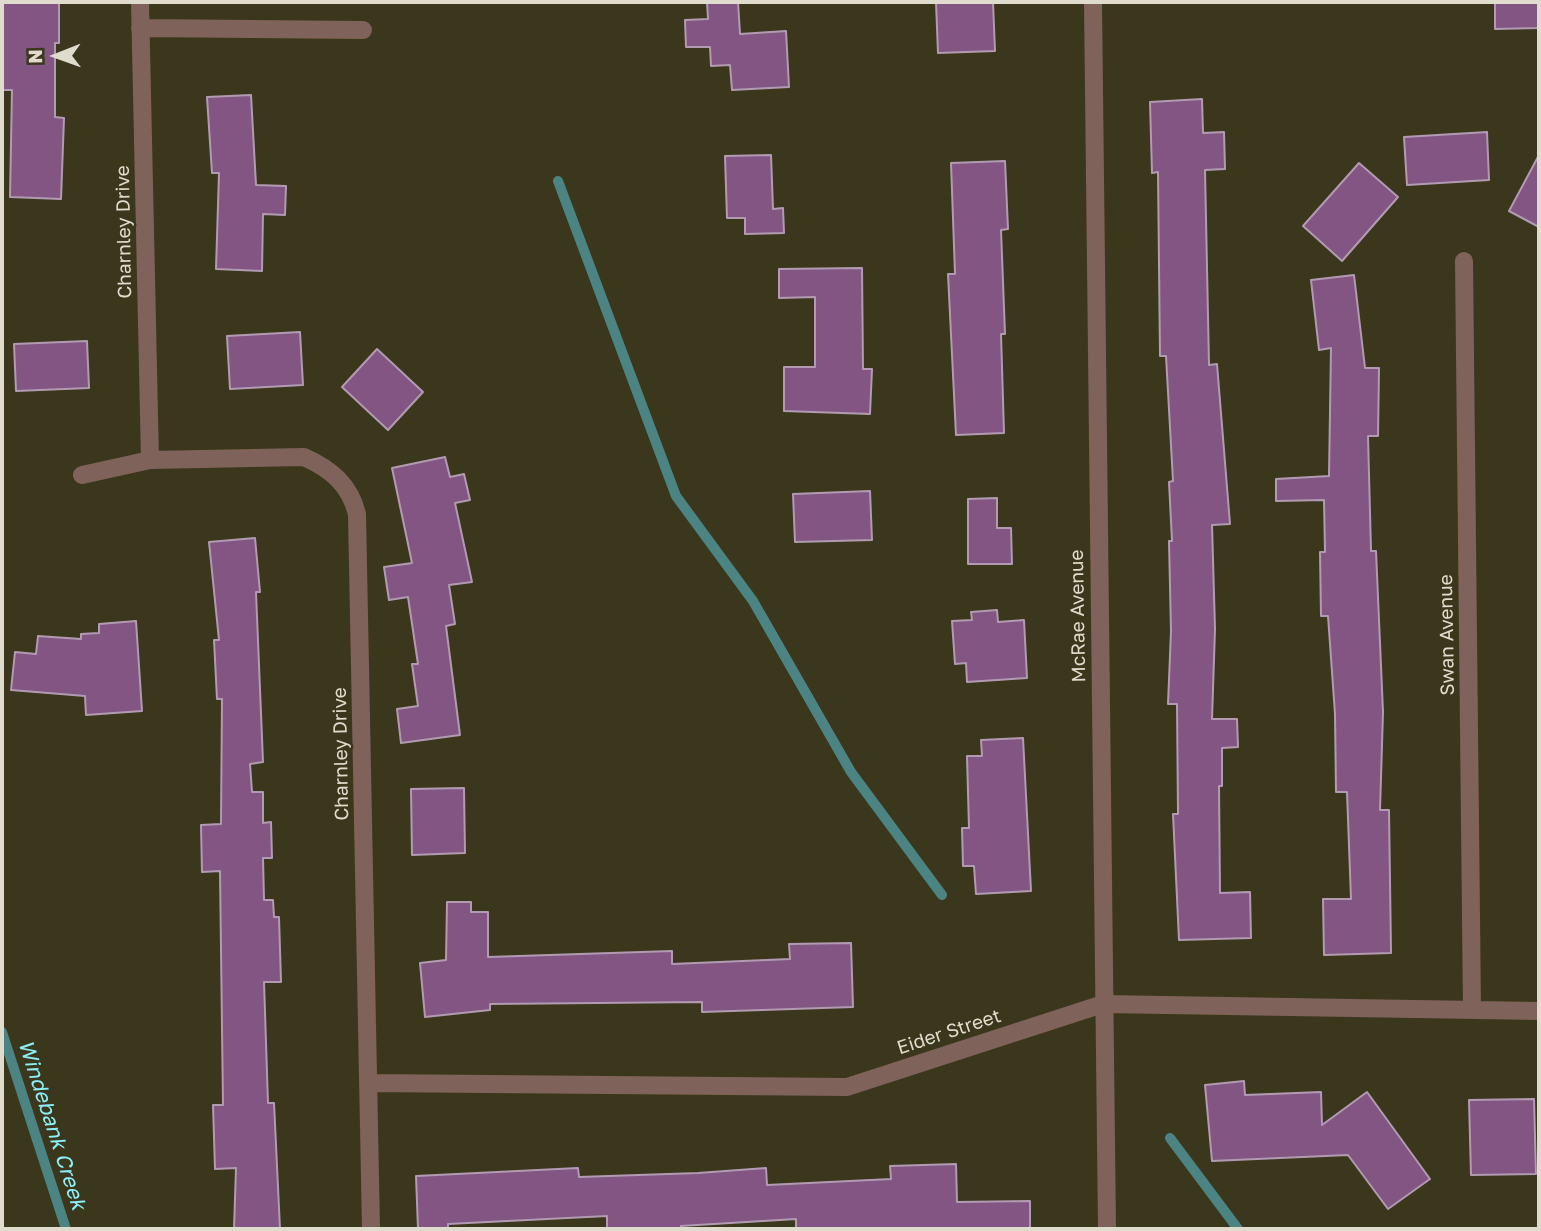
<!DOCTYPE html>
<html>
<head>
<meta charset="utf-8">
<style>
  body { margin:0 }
  #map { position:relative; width:1541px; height:1231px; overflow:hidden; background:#3b371d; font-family:"Golos Text",sans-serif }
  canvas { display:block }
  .frame { position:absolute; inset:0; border:4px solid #dfdccd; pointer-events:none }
  .north { position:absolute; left:21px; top:21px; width:70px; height:70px; -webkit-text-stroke:5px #3b371d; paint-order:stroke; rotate:269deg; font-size:19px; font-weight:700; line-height:28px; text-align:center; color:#dfdccd }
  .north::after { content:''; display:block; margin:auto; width:24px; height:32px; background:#dfdccd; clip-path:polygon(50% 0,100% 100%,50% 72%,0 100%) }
</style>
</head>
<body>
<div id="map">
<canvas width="1541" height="1231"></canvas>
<div class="frame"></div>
<div class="north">N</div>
</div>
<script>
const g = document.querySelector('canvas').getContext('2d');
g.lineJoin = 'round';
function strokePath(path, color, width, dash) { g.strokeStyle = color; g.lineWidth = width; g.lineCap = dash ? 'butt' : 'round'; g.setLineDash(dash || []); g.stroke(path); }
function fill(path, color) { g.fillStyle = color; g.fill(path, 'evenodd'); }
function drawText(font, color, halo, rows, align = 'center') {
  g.font = font + ' "Golos Text",sans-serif'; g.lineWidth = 5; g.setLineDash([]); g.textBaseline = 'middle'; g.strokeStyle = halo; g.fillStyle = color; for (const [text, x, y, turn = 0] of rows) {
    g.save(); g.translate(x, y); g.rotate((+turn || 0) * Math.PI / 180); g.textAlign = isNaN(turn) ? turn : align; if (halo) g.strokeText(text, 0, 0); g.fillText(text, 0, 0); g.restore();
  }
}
const stream = new Path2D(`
  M 558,181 L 676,496 L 753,601 L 851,772 L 942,895
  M 2,1032 L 66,1229
  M 1170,1138 L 1238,1229`);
const building = new Path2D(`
  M 2,2 L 59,2 L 59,43 L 55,43 L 55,117 L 64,118 L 61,199 L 10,197 L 12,90 L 2,90 Z
  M 707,2 L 738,2 L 740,34 L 786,31 L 789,87 L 732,90 L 730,65 L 711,66 L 710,47 L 686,47 L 685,20 L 708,19 Z
  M 936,2 L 993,2 L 995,51 L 938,53 Z
  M 1495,2 L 1539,2 L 1539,28 L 1495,29 Z
  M 251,95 L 256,185 L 286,186 L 285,215 L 263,214 L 262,271 L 216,269 L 219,173 L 212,173 L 207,97 Z
  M 1202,99 L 1203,133 L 1224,132 L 1225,169 L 1205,170 L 1209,365 L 1217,364 L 1230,524 L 1212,525 L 1215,629 L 1212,719 L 1237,719 L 1238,747 L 1222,748 L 1222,786 L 1219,786 L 1220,893 L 1250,892 L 1251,938 L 1179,940 L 1173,814 L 1178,814 L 1177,704 L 1168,704 L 1171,631 L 1169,541 L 1172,541 L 1169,482 L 1173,481 L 1166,356 L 1160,356 L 1158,172 L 1152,173 L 1150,102 Z
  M 1487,132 L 1489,180 L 1407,185 L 1404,137 Z
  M 771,155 L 773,209 L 783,208 L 784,233 L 745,234 L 745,218 L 727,218 L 725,156 Z
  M 1539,155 L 1539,227 L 1509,211 Z
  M 1005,161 L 1008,229 L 1001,230 L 1005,334 L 1001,334 L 1004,433 L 956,435 L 948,274 L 955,274 L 951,163 Z
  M 1359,163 L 1398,197 L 1342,261 L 1303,226 Z
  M 862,268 L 863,369 L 872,369 L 870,414 L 784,411 L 784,367 L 815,367 L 815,297 L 779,298 L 779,269 Z
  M 1354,275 L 1365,368 L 1379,368 L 1378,436 L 1368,436 L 1371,551 L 1376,551 L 1383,712 L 1380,810 L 1389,810 L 1391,953 L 1324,955 L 1323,899 L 1351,899 L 1347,792 L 1336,792 L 1335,714 L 1328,616 L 1321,616 L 1320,552 L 1325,552 L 1324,500 L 1276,501 L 1276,479 L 1329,476 L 1331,348 L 1319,350 L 1311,280 Z
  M 300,332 L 303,385 L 230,389 L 227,336 Z
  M 87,341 L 89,388 L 16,391 L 14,344 Z
  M 377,349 L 423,392 L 388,430 L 342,387 Z
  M 445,457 L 450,477 L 464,474 L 470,500 L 455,503 L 472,582 L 449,585 L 455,624 L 446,626 L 460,735 L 401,743 L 397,709 L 418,706 L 412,664 L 418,664 L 408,597 L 389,600 L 384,567 L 412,563 L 392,468 Z
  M 870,491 L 872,540 L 795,542 L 793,494 Z
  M 997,498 L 997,528 L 1011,528 L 1012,564 L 968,564 L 968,499 Z
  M 255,538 L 260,592 L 256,592 L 263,762 L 250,764 L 252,792 L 263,792 L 263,823 L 271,822 L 272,858 L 263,858 L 264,900 L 273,900 L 274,917 L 279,917 L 281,982 L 264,982 L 268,1103 L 274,1103 L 280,1229 L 234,1229 L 236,1168 L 215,1169 L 213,1105 L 223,1105 L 220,871 L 202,872 L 201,825 L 221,824 L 222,699 L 217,699 L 214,640 L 219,640 L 209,542 Z
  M 997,610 L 998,622 L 1024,620 L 1027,678 L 967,682 L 966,663 L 955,664 L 952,621 L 972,620 L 971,612 Z
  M 136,621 L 142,711 L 86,715 L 85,696 L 11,690 L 15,652 L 36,654 L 38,636 L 81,639 L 81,634 L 99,633 L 99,624 Z
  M 1023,738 L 1031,891 L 976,894 L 974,866 L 963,866 L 962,828 L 969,828 L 967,756 L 982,756 L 981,740 Z
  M 464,788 L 465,853 L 412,855 L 411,789 Z
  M 447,902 L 471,902 L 471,912 L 488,912 L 488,957 L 672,951 L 672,964 L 790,959 L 789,944 L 851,943 L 853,1007 L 702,1012 L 702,1002 L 490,1004 L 490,1010 L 425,1017 L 420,963 L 446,960 Z
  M 1244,1081 L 1245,1095 L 1321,1092 L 1322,1125 L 1367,1092 L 1430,1179 L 1388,1209 L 1348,1155 L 1212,1161 L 1205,1085 Z
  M 1534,1099 L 1536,1174 L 1471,1175 L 1469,1100 Z
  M 956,1164 L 957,1202 L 1030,1201 L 1030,1229 L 796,1229 L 796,1219 L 681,1226 L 681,1229 L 607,1229 L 607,1216 L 448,1224 L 448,1229 L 418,1229 L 416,1176 L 578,1168 L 579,1177 L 698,1173 L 766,1168 L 767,1185 L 891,1179 L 890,1166 Z`);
const minor = new Path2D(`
  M 140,2 L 150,460
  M 1093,2 L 1107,1229
  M 140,28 L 363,30
  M 1464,261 L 1472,1009
  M 82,475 L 150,460 L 304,457 C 331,469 350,485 357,514 L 371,1229
  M 369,1083 L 847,1087 L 1103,1004 L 1539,1011`);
const streetNames = [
  ["Charnley Drive",124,232,-91],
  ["McRae Avenue",1078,616,-91],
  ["Swan Avenue",1447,635,-91],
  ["Charnley Drive",341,754,-91],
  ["Eider Street",949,1032,-18]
];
const waterNames = [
  ["Windebank Creek",52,1125,72]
];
strokePath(stream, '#4c8484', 10);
fill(building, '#825583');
strokePath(building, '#b29bb2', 2);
strokePath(minor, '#7f625a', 18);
drawText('19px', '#dfdccd', '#3b371d', streetNames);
drawText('italic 21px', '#8bf0fa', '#3b371d', waterNames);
</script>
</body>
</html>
